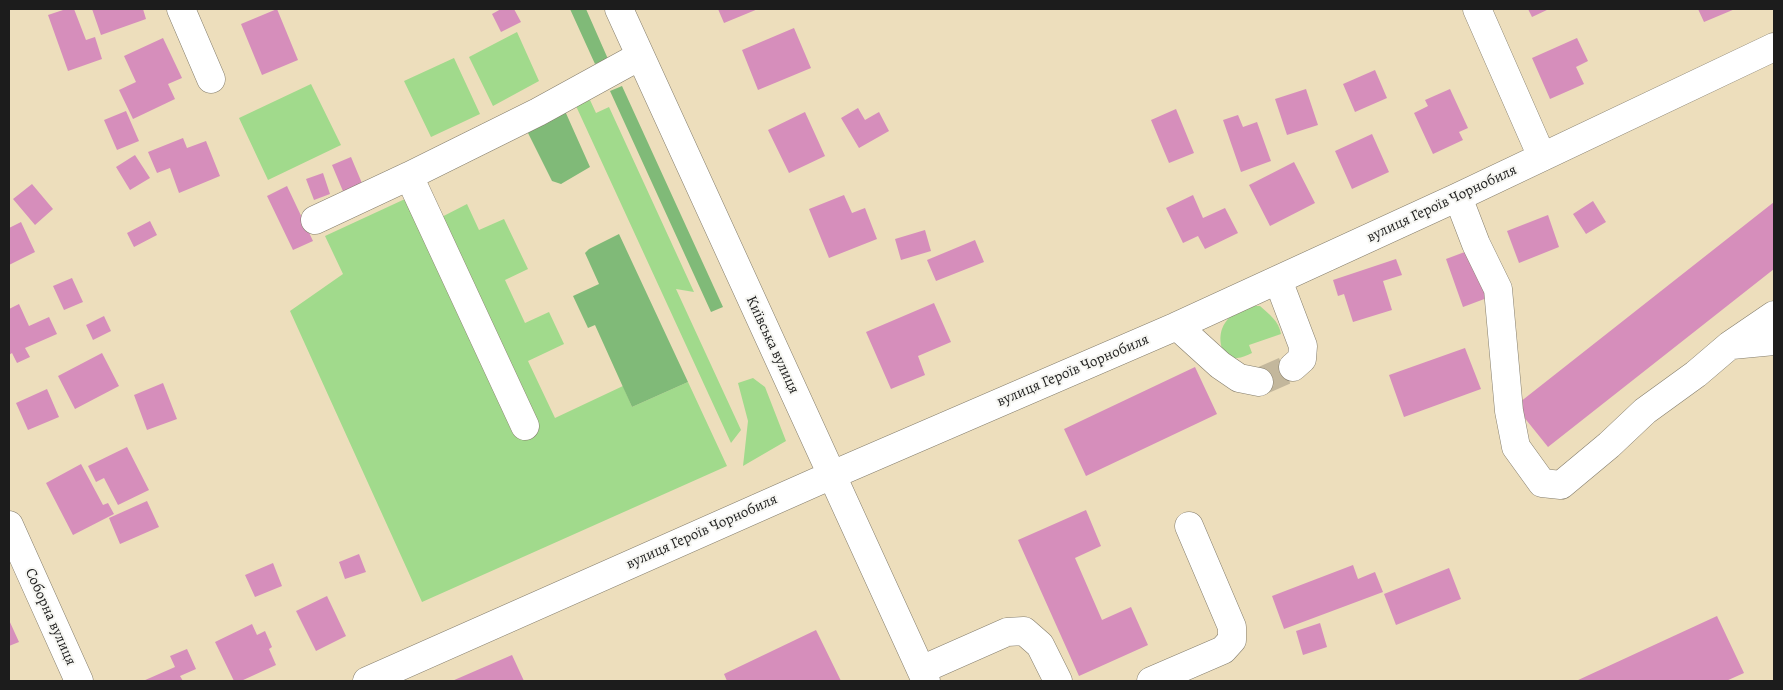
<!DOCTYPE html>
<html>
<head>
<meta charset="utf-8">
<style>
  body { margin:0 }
  #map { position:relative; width:1783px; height:690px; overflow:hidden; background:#eddebc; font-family:Alegreya,serif }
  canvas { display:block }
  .frame { position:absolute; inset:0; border:10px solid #1c1c1c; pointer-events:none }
</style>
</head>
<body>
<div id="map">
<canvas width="1783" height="690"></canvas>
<div class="frame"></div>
</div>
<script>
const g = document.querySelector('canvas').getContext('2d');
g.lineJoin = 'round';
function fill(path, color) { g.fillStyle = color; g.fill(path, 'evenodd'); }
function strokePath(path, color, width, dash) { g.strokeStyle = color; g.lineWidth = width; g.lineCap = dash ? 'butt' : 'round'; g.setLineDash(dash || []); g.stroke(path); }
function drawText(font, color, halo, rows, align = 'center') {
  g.font = font + ' Alegreya,serif'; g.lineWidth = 4; g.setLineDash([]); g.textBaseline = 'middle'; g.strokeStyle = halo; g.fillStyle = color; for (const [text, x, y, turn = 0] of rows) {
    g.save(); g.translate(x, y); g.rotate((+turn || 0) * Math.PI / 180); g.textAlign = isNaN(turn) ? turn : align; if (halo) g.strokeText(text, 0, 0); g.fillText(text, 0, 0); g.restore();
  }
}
const green = new Path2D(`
  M 517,32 L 539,81 L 493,106 L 469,57 Z
  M 454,58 L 480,114 L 431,137 L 404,81 Z
  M 311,84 L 341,145 L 268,180 L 239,118 Z
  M 590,100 L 596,113 L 609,107 L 694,292 L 676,289 L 741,430 L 731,443 L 576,106 Z
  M 405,199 L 430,223 L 467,204 L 479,230 L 504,219 L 528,269 L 505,280 L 525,323 L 549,312 L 564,344 L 528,361 L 555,418 L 623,386 L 632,407 L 688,382 L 727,466 L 422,602 L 290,311 L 343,274 L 325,236 Z
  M 1260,306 C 1269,314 1279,321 1281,334 L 1249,345 L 1252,353 C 1247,355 1242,358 1237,358 C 1221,360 1218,340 1222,329 C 1225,320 1235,310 1244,307 C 1249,306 1255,306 1260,306 Z
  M 753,378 L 765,387 L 786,441 L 743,466 L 748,421 L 738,383 Z`);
const forest = new Path2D(`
  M 570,9 L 586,9 L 608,59 L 595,64 Z
  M 622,86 L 723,307 L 711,312 L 610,91 Z
  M 565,111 L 590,167 L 561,184 L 552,181 L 526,129 Z
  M 619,234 L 688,382 L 632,407 L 595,325 L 588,328 L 573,296 L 599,284 L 585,253 L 589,249 Z`);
const building = new Path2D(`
  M 66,9 L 74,9 L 86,40 L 95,37 L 102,59 L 68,71 L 48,15 Z
  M 92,9 L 143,9 L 146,19 L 101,35 Z
  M 277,9 L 298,60 L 262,75 L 241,24 Z
  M 501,9 L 514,9 L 521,22 L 501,32 L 492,14 Z
  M 718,9 L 758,9 L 724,23 Z
  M 1528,9 L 1549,9 L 1532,17 Z
  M 1698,9 L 1735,9 L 1704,22 Z
  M 794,28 L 811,68 L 758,90 L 742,50 Z
  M 163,38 L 182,78 L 168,84 L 175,99 L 133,119 L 119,90 L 136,82 L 124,56 Z
  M 1577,38 L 1588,61 L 1576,67 L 1584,84 L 1550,99 L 1532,58 Z
  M 1375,70 L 1387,98 L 1355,112 L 1343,84 Z
  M 1306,89 L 1318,125 L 1287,135 L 1275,99 Z
  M 1450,89 L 1468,128 L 1459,132 L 1463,140 L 1433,154 L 1414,113 L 1428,106 L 1425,100 Z
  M 858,108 L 865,120 L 879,112 L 889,131 L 859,148 L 841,118 Z
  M 1176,109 L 1194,153 L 1169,163 L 1151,120 Z
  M 126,111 L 139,141 L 117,150 L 104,120 Z
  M 805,112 L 825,156 L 789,173 L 768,130 Z
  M 1238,115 L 1243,127 L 1257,122 L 1271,161 L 1241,172 L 1223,120 Z
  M 1372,134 L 1389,172 L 1352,189 L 1335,151 Z
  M 183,138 L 187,148 L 206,141 L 220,176 L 179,193 L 170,168 L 157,173 L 148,152 Z
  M 135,155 L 150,178 L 130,190 L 116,167 Z
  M 351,157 L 364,188 L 345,196 L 332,165 Z
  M 1294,162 L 1315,203 L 1270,226 L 1249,185 Z
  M 323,173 L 330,194 L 314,200 L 306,179 Z
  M 32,184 L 53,209 L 35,225 L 13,199 Z
  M 287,186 L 313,241 L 293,250 L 267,196 Z
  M 844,195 L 852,213 L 865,208 L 877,239 L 829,258 L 809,209 Z
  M 1193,195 L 1203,218 L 1225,208 L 1238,233 L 1205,249 L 1198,236 L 1183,243 L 1166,208 Z
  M 1593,201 L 1606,222 L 1586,234 L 1573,214 Z
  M 1774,202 L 1774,269 L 1548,447 L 1515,406 Z
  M 1548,215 L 1559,247 L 1519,263 L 1507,231 Z
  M 150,221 L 157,235 L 134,247 L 127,233 Z
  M 21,222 L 35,252 L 9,265 L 9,228 Z
  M 925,230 L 931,251 L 901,260 L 895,239 Z
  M 975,240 L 984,262 L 936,281 L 927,260 Z
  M 1470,250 L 1487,298 L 1463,307 L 1446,259 Z
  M 1396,259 L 1402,275 L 1383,281 L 1392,310 L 1353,322 L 1344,294 L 1338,296 L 1333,280 Z
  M 72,278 L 83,302 L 64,310 L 53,286 Z
  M 934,303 L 951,342 L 918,356 L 925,375 L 891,389 L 866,332 Z
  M 19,304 L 29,326 L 49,317 L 57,334 L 25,348 L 30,357 L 17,363 L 12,353 L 9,355 L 9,309 Z
  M 104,316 L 111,331 L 93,340 L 86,325 Z
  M 1465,348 L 1481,389 L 1404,417 L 1389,375 Z
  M 102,353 L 119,386 L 75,409 L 58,376 Z
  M 1195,367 L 1217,414 L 1086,476 L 1064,429 Z
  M 163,383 L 177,419 L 147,430 L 134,395 Z
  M 47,389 L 59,417 L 28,430 L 16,403 Z
  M 127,447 L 149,490 L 118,505 L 104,478 L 96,482 L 88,466 Z
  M 81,464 L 103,505 L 108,503 L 114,514 L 73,535 L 46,483 Z
  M 147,501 L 159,527 L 120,544 L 109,518 Z
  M 1086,510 L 1101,546 L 1075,558 L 1102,620 L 1131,607 L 1148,645 L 1079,676 L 1018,540 Z
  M 359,554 L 366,572 L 345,579 L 339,562 Z
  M 273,563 L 282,586 L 255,597 L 245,575 Z
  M 1353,565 L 1358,579 L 1375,572 L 1383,592 L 1284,629 L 1272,596 Z
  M 1449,568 L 1461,599 L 1396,625 L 1384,594 Z
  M 327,596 L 346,636 L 316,651 L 296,611 Z
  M 1717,616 L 1744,673 L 1726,681 L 1576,681 Z
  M 9,620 L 19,642 L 9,646 Z
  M 1320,623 L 1327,647 L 1303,655 L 1296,631 Z
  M 252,624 L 257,635 L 265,631 L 272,647 L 269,649 L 276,665 L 241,681 L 234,681 L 215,642 Z
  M 816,630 L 841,681 L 727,681 L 724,674 Z
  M 187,649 L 196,669 L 180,676 L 183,681 L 143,681 L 175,667 L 170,656 Z
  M 512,655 L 524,681 L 452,681 Z`);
const minorTunnel = new Path2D(`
  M 1259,382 L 1293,367`);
const minor = new Path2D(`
  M 181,9 L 211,79
  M 619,9 L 926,681
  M 1477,9 L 1542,157
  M 409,176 L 525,426
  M 1458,197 L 1476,244 L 1498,289 L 1509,411 L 1516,447 L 1542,483 L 1561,485 L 1609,445 L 1645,411 L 1696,374 L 1730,345 L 1774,315
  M 315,220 L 409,176 L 538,112 L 640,56
  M 1278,280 L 1303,346 L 1302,359 L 1293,367
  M 1177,326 L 1220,365 L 1239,378 L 1259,382
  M 1732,345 L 1774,341
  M 9,525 L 79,681
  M 921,670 L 1007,632 L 1024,631 L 1040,645 L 1058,681
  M 367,681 L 832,475 L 1177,326 L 1458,197 L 1774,47
  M 1151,681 L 1223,650 L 1232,640 L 1232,627 L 1189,526`);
const streetNames = [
  ["вулиця Героїв Чорнобиля",1442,204,-25],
  ["Київська вулиця",772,345,65],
  ["вулиця Героїв Чорнобиля",1073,371,-23],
  ["вулиця Героїв Чорнобиля",702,532,-24],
  ["Соборна вулиця",50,617,66]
];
fill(green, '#a1da8c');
fill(forest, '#80ba78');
fill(building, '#d68ebb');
strokePath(minorTunnel, '#c3b79c', 28, [28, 14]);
strokePath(minor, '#847d6c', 29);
strokePath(minor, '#fff', 28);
drawText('15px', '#1c1c1c', '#f6f6f2', streetNames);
</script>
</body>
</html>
